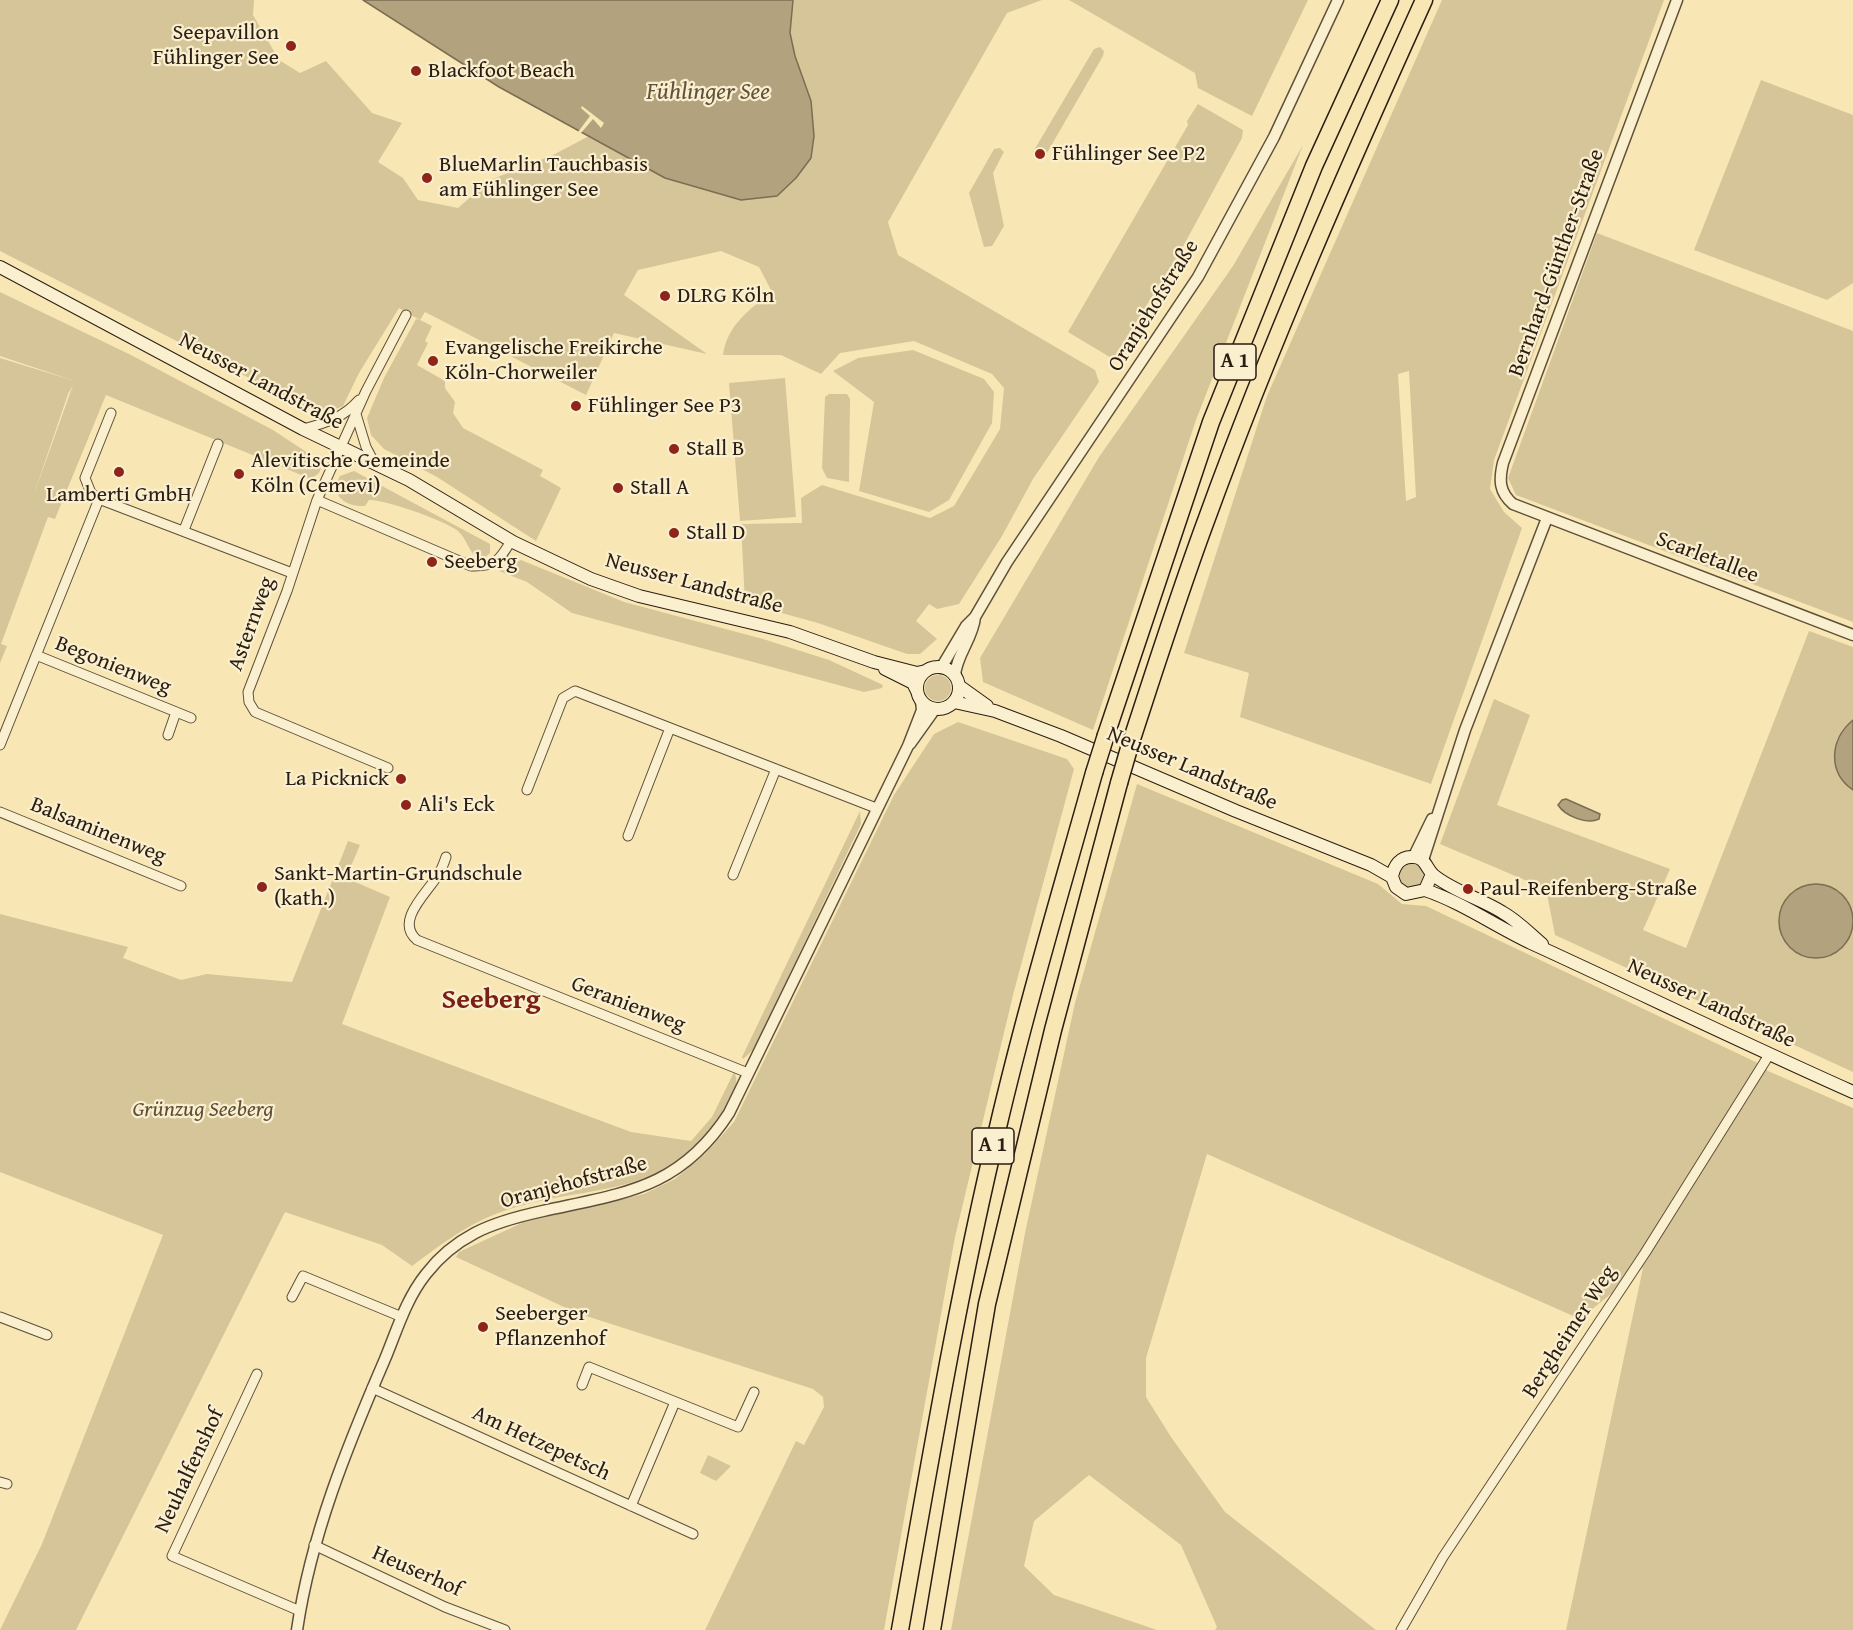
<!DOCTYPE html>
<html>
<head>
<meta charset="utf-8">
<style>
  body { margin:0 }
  canvas { display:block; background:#f8e7b4 }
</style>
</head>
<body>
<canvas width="1853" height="1630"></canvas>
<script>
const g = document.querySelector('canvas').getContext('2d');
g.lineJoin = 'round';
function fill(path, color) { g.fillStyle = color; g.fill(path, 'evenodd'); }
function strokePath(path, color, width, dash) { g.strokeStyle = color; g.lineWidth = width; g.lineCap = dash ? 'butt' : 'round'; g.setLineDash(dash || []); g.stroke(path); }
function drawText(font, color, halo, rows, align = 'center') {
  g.font = font + ' "Gentium Book Plus",serif'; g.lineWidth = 4.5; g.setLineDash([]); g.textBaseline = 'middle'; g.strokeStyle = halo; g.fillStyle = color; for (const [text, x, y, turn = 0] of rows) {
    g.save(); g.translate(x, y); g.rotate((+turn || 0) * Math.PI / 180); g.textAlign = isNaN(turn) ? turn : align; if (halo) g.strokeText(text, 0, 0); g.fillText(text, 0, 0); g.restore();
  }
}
const green = new Path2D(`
  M 0,0 L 254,0 L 253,15 L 279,60 L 300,73 L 326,61 L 372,113 L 402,123 L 378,162 L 403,178 L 418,200 L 458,208 L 490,180 L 553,155 L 591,135 L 665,178 L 741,200 L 811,158 L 814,136 L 811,101 L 795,56 L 790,33 L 793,0 L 1042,0 L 1007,13 L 888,222 L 898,255 L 1095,370 L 1099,382 L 1033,479 L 1002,536 L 959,604 L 937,609 L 929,604 L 916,621 L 937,639 L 920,654 L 907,654 L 818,623 L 745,603 L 741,524 L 802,523 L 801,498 L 822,485 L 930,518 L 954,506 L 1000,429 L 1004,388 L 992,374 L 914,341 L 840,353 L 821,374 L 781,355 L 723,355 C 727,325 750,309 772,292 L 759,267 L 721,251 L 638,270 L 624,295 L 707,354 L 614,333 L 586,395 L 425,312 L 420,320 L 432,326 L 425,341 L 428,343 L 417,365 L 445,381 L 445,388 L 455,402 L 453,413 L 463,428 L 543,470 L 540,476 L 561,488 L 536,541 L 437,477 L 384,449 L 371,435 L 367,418 L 384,378 L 416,319 L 420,320 L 399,308 L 359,373 L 343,406 L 329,412 L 314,411 L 0,251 Z
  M 1069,0 L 1308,0 L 1252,116 L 1198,88 L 1195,73 Z
  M 1442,0 L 1664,0 L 1494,460 L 1490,489 L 1504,512 L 1522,528 L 1431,784 L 1240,717 L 1249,673 L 1184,653 L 1267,396 ZM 1409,371 L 1416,497 L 1406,501 L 1398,374 Z
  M 1100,47 L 1104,51 L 1103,56 L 1044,158 L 1038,159 L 1033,152 L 1094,49 Z
  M 1761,80 L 1853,115 L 1853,283 L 1827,300 L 1694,250 Z
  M 1198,104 L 1243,130 L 1242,138 L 1180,252 L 1113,359 L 1068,332 L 1188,125 L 1187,121 Z
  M 1303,145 L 1196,420 L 1093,730 L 983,682 L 980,658 L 1099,457 L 1233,266 Z
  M 1000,148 L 1004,152 L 993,173 L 1004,226 L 992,246 L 984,247 L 969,193 L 994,149 Z
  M 1597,233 L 1853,331 L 1853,622 L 1516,495 L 1508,478 Z
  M 0,292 L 131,355 L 273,430 L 323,463 L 319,473 L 311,479 L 106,395 L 55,519 L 48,517 L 1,644 L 7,646 L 0,663 L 0,358 L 78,382 L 0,356 ZM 73,385 L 32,500 L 68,394 Z
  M 913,350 L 984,379 L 994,392 L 992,423 L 949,500 L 929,512 L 859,491 L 874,402 L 833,371 L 858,358 Z
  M 785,378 L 796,517 L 740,521 L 729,383 Z
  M 829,394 L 847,394 L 850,399 L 849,482 L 827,478 L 822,468 L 825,397 Z
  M 354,471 L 490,544 L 490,553 L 483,559 L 476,557 C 468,550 467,539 458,531 C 446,521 384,499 369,500 L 365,506 C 346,507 329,496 340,476 Z
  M 521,560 L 624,602 L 763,639 L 829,660 L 883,685 L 882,688 L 864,692 L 572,613 L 527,582 L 499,571 Z
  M 1809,631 L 1853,647 L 1853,720 L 1842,730 L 1836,741 L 1853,790 L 1853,916 L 1852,910 L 1802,886 C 1782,899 1775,915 1782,938 L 1851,935 L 1853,927 L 1853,1072 L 1555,935 L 1546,889 L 1440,844 L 1494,699 L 1530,715 L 1497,805 L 1670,869 L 1643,930 L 1686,948 Z
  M925 688a13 13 0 1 1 26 0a13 13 0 1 1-26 0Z
  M 958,722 L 1067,759 L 1074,769 L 1014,991 L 955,1237 L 884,1630 L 705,1630 L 796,1441 L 804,1445 L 824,1407 L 823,1397 L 813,1389 L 577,1313 L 456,1257 L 459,1252 L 524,1222 L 644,1194 L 675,1179 L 705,1154 L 734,1122 L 894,795 L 934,734 Z
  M 1137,784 L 1378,884 L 1402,904 L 1426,906 L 1762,1065 L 1768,1071 L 1853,1108 L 1853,1630 L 1566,1630 L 1643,1268 L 1580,1319 L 1207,1154 L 1146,1358 L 1146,1397 L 1171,1437 L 1225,1512 L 1376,1630 L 1215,1630 L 1217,1627 L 1181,1545 L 1089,1475 L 1034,1521 L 1024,1566 L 1054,1595 L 1157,1630 L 951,1630 L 1025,1233 L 1075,1003 Z
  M 860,811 L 861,824 L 754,1049 L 743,1059 L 742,1057 Z
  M 348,841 L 360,845 L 346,878 L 390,897 L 342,1024 L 631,1132 L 691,1141 L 712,1117 L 734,1072 C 741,1084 731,1099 724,1109 C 660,1212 577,1177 484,1219 C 458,1231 435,1249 412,1266 L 382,1245 L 285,1212 L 76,1630 L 0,1630 L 42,1544 L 163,1235 L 0,1172 L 0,914 L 128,947 L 123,958 L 181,980 L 207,974 L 292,982 Z
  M1400 876a12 12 0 1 1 24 0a12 12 0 1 1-24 0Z
  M 708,1455 L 731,1466 L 716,1481 L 700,1473 Z`);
const water = new Path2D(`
  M 363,0 L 793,0 L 790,33 L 795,56 L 811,101 L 814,136 L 811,158 L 796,178 L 777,196 L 741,200 L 665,178 L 499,87 Z
  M 1853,720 L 1853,790 C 1827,772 1830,739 1853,720 Z
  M 1566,799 L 1600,814 L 1599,819 C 1587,825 1565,816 1558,805 L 1562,800 Z
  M1779 921a37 37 0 1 1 74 0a37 37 0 1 1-74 0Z`);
const pier = new Path2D(`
  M 582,106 L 604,123 L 601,128 L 593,119 L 581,133 L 578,132 L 590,116 L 581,108 Z`);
const minor = new Path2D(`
  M 111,413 L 85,478 L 91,493 L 99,499 L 292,573
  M 356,414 L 366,447 L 375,464
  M 303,429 C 326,423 343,418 359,400
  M 317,500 L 471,566 C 495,567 499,561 511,541
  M 184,530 L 218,444
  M 36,655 L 191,718
  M 168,735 L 176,712
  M 0,745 L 99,499
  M 388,768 L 255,712 L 249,702 L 248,692 L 287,591 L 317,500 L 366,391 L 406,315
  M 527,790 L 563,698 L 575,691 L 876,808
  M 0,812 L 181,886
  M 628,836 L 670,728
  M 446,857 C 444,863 442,869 438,875 C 428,892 394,921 417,940 L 748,1073
  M 733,875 L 776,769
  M 292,1297 L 303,1276 L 402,1317
  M 0,1317 L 47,1335
  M 257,1374 L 172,1556 L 300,1611
  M 582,1385 L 589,1367 L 738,1427 L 754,1392
  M 372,1388 L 693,1534
  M 0,1482 L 7,1484
  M 631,1506 L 675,1402
  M 314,1545 L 445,1607 L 505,1630
  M 1401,1630 L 1443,1557 L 1645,1253 L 1769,1055`);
const tertiary = new Path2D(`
  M 1677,0 L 1503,463 C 1499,480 1499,492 1513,504 L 1853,635
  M 941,668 L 966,626 L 975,617 L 1007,562 L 1198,277 L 1274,137 L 1338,0
  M 955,676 C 956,655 973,639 975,617
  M 910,744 L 935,709
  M 1414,856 L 1432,819
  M 1423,860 L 1465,730 L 1547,518
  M 297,1630 C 311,1535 347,1447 385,1359 C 397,1330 406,1299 426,1274 C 439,1257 456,1243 475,1233 C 496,1222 520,1216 543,1211 C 624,1193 680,1189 729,1113 L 908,746 L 922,710 L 921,701`);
const secondary = new Path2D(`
  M 0,267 L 303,429 L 409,480 L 513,542 L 591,579 L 639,596 L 790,632 L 874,662 L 917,673 L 926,671
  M917 688a21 21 0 1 1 42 0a21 21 0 1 1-42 0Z
  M 885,669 L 913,683 L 917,691
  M 959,686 L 987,706
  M 954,702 L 995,711 L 1061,736 L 1236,811 L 1371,865 L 1392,877 L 1396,887 L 1406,894 L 1425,890 L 1432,874
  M 1392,877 C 1394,866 1400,856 1413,857 C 1427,857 1426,871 1436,877 C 1456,892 1481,899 1502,912 C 1518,921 1529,933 1542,944
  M 1425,890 C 1463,903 1495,926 1531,943 C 1638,992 1745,1044 1853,1092`);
const motorway = new Path2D(`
  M 1106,735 L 1211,422 L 1314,166 L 1390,0
  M 1130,745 C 1155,669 1179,593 1207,518 C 1271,342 1347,170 1424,0
  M 900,1630 C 930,1462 958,1294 998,1127 C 1026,1008 1061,891 1094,773
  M 932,1630 L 987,1304 L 1053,1030 L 1119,783`);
const motorwayBridge = new Path2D(`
  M 1094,773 L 1106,735
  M 1119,783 L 1130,745`);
const markers = [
  [291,46,6,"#8f2418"],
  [416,71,6,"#8f2418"],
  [1040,154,6,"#8f2418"],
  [427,178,6,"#8f2418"],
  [665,296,6,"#8f2418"],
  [433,361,6,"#8f2418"],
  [576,406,6,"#8f2418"],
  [674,449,6,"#8f2418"],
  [119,472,6,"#8f2418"],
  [239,474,6,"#8f2418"],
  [618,488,6,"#8f2418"],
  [674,533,6,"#8f2418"],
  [432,562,6,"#8f2418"],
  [401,779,6,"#8f2418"],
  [406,805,6,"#8f2418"],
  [262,887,6,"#8f2418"],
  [1468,889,6,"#8f2418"],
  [483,1327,6,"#8f2418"]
];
const shields = [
  [1235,362,42],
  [993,1146,42]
];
const shieldNames = [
  ["A 1",1235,362],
  ["A 1",993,1146]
];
const poiNames = [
  ["Seepavillon",279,33,"right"],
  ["Fühlinger See",279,58,"right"],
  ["Blackfoot Beach",428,71],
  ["Fühlinger See P2",1052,154],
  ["BlueMarlin Tauchbasis",439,165],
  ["am Fühlinger See",439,190],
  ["DLRG Köln",677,296],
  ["Evangelische Freikirche",445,348],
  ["Köln-Chorweiler",445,373],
  ["Fühlinger See P3",588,406],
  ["Stall B",686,449],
  ["Alevitische Gemeinde",251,461],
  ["Köln (Cemevi)",251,486],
  ["Stall A",630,488],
  ["Lamberti GmbH",119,495,"center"],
  ["Stall D",686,533],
  ["Seeberg",444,562],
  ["La Picknick",389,779,"right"],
  ["Ali's Eck",418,805],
  ["Sankt-Martin-Grundschule",274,874],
  ["(kath.)",274,899],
  ["Paul-Reifenberg-Straße",1480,889],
  ["Seeberger",495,1314],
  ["Pflanzenhof",495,1339]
];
const streetNames = [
  ["Bernhard-Günther-Straße",1557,263,-70],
  ["Oranjehofstraße",1154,306,-58],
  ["Neusser Landstraße",261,382,28],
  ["Scarletallee",1707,558,21],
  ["Neusser Landstraße",694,584,15],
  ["Asternweg",252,624,-70],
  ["Begonienweg",113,666,22],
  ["Neusser Landstraße",1192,769,23],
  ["Balsaminenweg",98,831,22],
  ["Neusser Landstraße",1711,1004,25],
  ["Geranienweg",628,1005,21],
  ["Oranjehofstraße",574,1183,-15],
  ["Bergheimer Weg",1570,1332,-57],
  ["Am Hetzepetsch",541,1444,25],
  ["Neuhalfenshof",190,1471,-65],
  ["Heuserhof",417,1572,24]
];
const parkNames = [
  ["Grünzug Seeberg",203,1110]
];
const waterNames = [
  ["Fühlinger See",708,93]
];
const districtNames = [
  ["Seeberg",491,1001]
];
fill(green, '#d5c599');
fill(water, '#b2a27d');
strokePath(water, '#7c6d53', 1.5);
fill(pier, '#f8e7b4');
strokePath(minor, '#5e503b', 11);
strokePath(tertiary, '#5e503b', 13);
strokePath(secondary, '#2a1d13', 14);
strokePath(motorway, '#2a1d13', 19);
strokePath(minor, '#faefce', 9);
strokePath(tertiary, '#faefce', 10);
strokePath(secondary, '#faefce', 12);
strokePath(motorway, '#f8e7b4', 16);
strokePath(motorwayBridge, '#2a1d13', 19, []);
strokePath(motorwayBridge, '#f8e7b4', 16);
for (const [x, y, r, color] of markers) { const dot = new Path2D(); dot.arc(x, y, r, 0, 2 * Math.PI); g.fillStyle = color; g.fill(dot); strokePath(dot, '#faefce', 2); }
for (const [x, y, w] of shields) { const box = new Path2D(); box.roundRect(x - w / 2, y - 18, w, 36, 4.5); g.fillStyle = '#faefce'; g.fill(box); strokePath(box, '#2a1d13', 1.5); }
drawText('bold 21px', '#2a1d13', null, shieldNames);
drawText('22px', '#2a1d13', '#faefce', poiNames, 'left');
drawText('22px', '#2a1d13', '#faefce', streetNames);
drawText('italic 22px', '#5d4f3b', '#faefce', parkNames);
drawText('italic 24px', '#60523d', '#faefce', waterNames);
drawText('bold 28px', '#7a1f14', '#faefce', districtNames);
</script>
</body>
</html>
